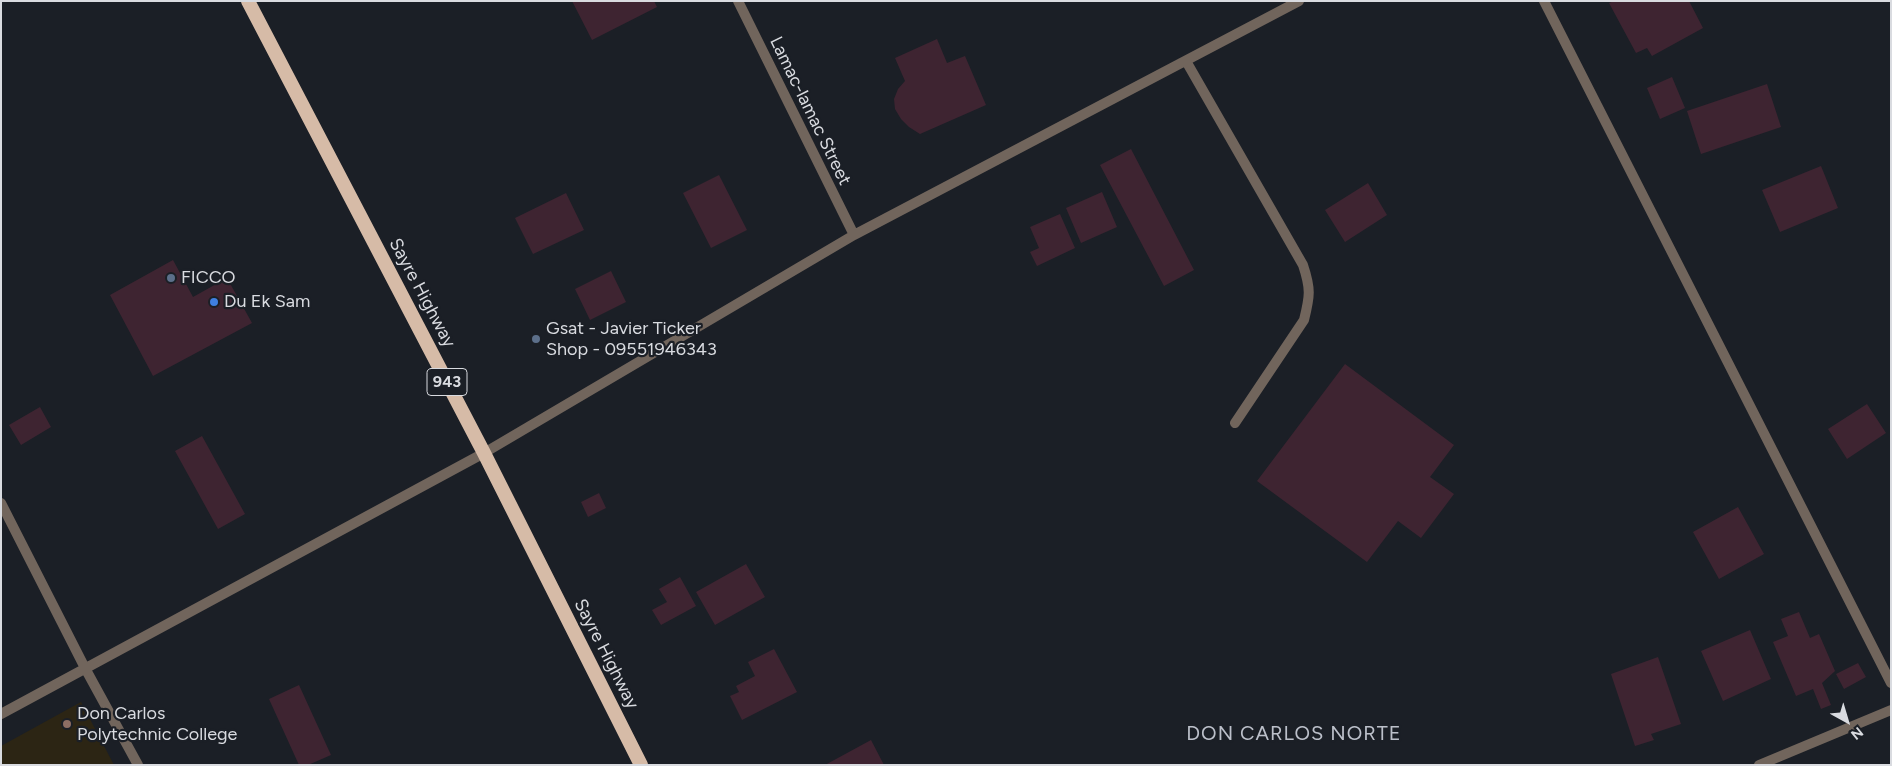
<!DOCTYPE html>
<html>
<head>
<meta charset="utf-8">
<style>
  body { margin:0 }
  #map { position:relative; width:1892px; height:766px; overflow:hidden; background:#1b1f26; font-family:Figtree,sans-serif }
  canvas { display:block }
  .frame { position:absolute; inset:0; border:2px solid #d9dbe0; pointer-events:none }
  .north { position:absolute; left:1822px; top:696px; width:50px; height:50px; -webkit-text-stroke:4px #1b1f26; paint-order:stroke; rotate:141deg; font-size:14px; font-weight:700; line-height:20px; text-align:center; color:#d9dbe0 }
  .north::after { content:''; display:block; margin:auto; width:18px; height:22px; background:#d9dbe0; clip-path:polygon(50% 0,100% 100%,50% 72%,0 100%) }
</style>
</head>
<body>
<div id="map">
<canvas width="1892" height="766"></canvas>
<div class="frame"></div>
<div class="north">N</div>
</div>
<script>
const g = document.querySelector('canvas').getContext('2d');
g.lineJoin = 'round';
function fill(path, color) { g.fillStyle = color; g.fill(path, 'evenodd'); }
function strokePath(path, color, width, dash) { g.strokeStyle = color; g.lineWidth = width; g.lineCap = dash ? 'butt' : 'round'; g.setLineDash(dash || []); g.stroke(path); }
function drawText(font, color, halo, rows, align = 'center') {
  g.font = font + ' Figtree,sans-serif'; g.lineWidth = 4.5; g.setLineDash([]); g.textBaseline = 'middle'; g.strokeStyle = halo; g.fillStyle = color; for (const [text, x, y, turn = 0] of rows) {
    g.save(); g.translate(x, y); g.rotate((+turn || 0) * Math.PI / 180); g.textAlign = isNaN(turn) ? turn : align; if (halo) g.strokeText(text, 0, 0); g.fillText(text, 0, 0); g.restore();
  }
}
const education = new Path2D(`
  M 81,702 L 114,765 L 1,765 L 1,746 Z`);
const building = new Path2D(`
  M 572,1 L 654,1 L 657,7 L 592,40 Z
  M 1614,1 L 1689,1 L 1703,28 L 1652,56 L 1647,48 L 1636,53 L 1609,3 Z
  M 937,39 L 947,63 L 965,56 L 986,105 L 920,134 L 909,127 L 901,119 L 895,109 L 894,99 L 898,89 L 905,81 L 895,58 Z
  M 1672,77 L 1685,108 L 1660,119 L 1647,88 Z
  M 1767,84 L 1781,127 L 1701,154 L 1687,111 Z
  M 1131,149 L 1194,270 L 1164,286 L 1100,165 Z
  M 1821,166 L 1838,208 L 1780,232 L 1762,190 Z
  M 719,175 L 747,230 L 711,248 L 683,193 Z
  M 1368,183 L 1387,215 L 1345,242 L 1325,210 Z
  M 1102,192 L 1117,227 L 1081,243 L 1066,208 Z
  M 566,193 L 584,230 L 533,254 L 515,218 Z
  M 1060,214 L 1075,248 L 1037,266 L 1030,252 L 1039,248 L 1030,227 Z
  M 173,260 L 193,297 L 227,278 L 252,323 L 153,376 L 110,295 Z
  M 611,271 L 626,302 L 590,320 L 575,289 Z
  M 1345,364 L 1454,445 L 1430,477 L 1454,494 L 1421,538 L 1398,521 L 1367,562 L 1257,481 Z
  M 1867,404 L 1886,433 L 1847,459 L 1828,429 Z
  M 40,407 L 51,427 L 21,445 L 9,425 Z
  M 202,436 L 245,514 L 218,529 L 175,451 Z
  M 599,493 L 606,508 L 588,517 L 581,502 Z
  M 1738,507 L 1764,554 L 1719,579 L 1693,532 Z
  M 746,564 L 765,597 L 715,625 L 696,592 Z
  M 680,577 L 696,606 L 661,625 L 652,610 L 667,602 L 659,589 Z
  M 1799,612 L 1810,638 L 1819,634 L 1835,671 L 1822,683 L 1831,705 L 1821,709 L 1813,689 L 1796,696 L 1773,642 L 1788,636 L 1781,619 Z
  M 1750,630 L 1771,679 L 1723,701 L 1701,651 Z
  M 774,649 L 797,692 L 742,720 L 730,696 L 739,692 L 736,686 L 755,676 L 748,662 Z
  M 1658,657 L 1681,724 L 1651,734 L 1654,740 L 1635,746 L 1611,674 Z
  M 1858,663 L 1866,677 L 1844,689 L 1836,674 Z
  M 299,685 L 331,755 L 308,765 L 299,765 L 269,699 Z
  M 871,740 L 884,765 L 825,765 Z`);
const minor = new Path2D(`
  M 738,1 L 854,235
  M 1544,1 L 1891,683
  M 1186,61 L 1303,265 C 1311,289 1310,296 1304,320 L 1235,423
  M 1,503 L 85,668 L 138,765
  M 1,714 L 484,453 L 854,235 L 1299,1
  M 1759,765 L 1891,710`);
const trunk = new Path2D(`
  M 248,1 L 484,453 L 641,765`);
const markers = [
  [171,278,5,"#5c6f8a"],
  [214,302,5,"#3f7fe0"],
  [536,339,5,"#5c6f8a"],
  [67,724,5,"#8d6e63"]
];
const shields = [
  [447,382,40]
];
const shieldNames = [
  ["943",447,382]
];
const streetNames = [
  ["Lamac-lamac Street",810,111,64],
  ["Sayre Highway",422,293,62],
  ["Sayre Highway",606,654,63]
];
const poiNames = [
  ["FICCO",181,278],
  ["Du Ek Sam",224,302],
  ["Gsat - Javier Ticker",546,329],
  ["Shop - 09551946343",546,350],
  ["Don Carlos",77,714],
  ["Polytechnic College",77,735]
];
const quarterNames = [
  ["DON CARLOS NORTE",1294,734]
];
fill(education, '#2c2514');
fill(building, '#3e2431');
strokePath(minor, '#71655c', 10);
strokePath(trunk, '#d6bba7', 14);
for (const [x, y, r, color] of markers) { const dot = new Path2D(); dot.arc(x, y, r, 0, 2 * Math.PI); g.fillStyle = color; g.fill(dot); strokePath(dot, '#1b1f26', 2); }
for (const [x, y, w] of shields) { const box = new Path2D(); box.roundRect(x - w / 2, y - 13.5, w, 27, 4); g.fillStyle = '#1b1f26'; g.fill(box); strokePath(box, '#d9dbe0', 1); }
drawText('bold 16px', '#d9dbe0', null, shieldNames);
drawText('18px', '#d9dbe0', '#1b1f26', streetNames);
drawText('18px', '#d9dbe0', '#1b1f26', poiNames, 'left');
g.letterSpacing = '1px';
drawText('20px', '#bcc0ca', '#1b1f26', quarterNames);
g.letterSpacing = '0px';
</script>
</body>
</html>
